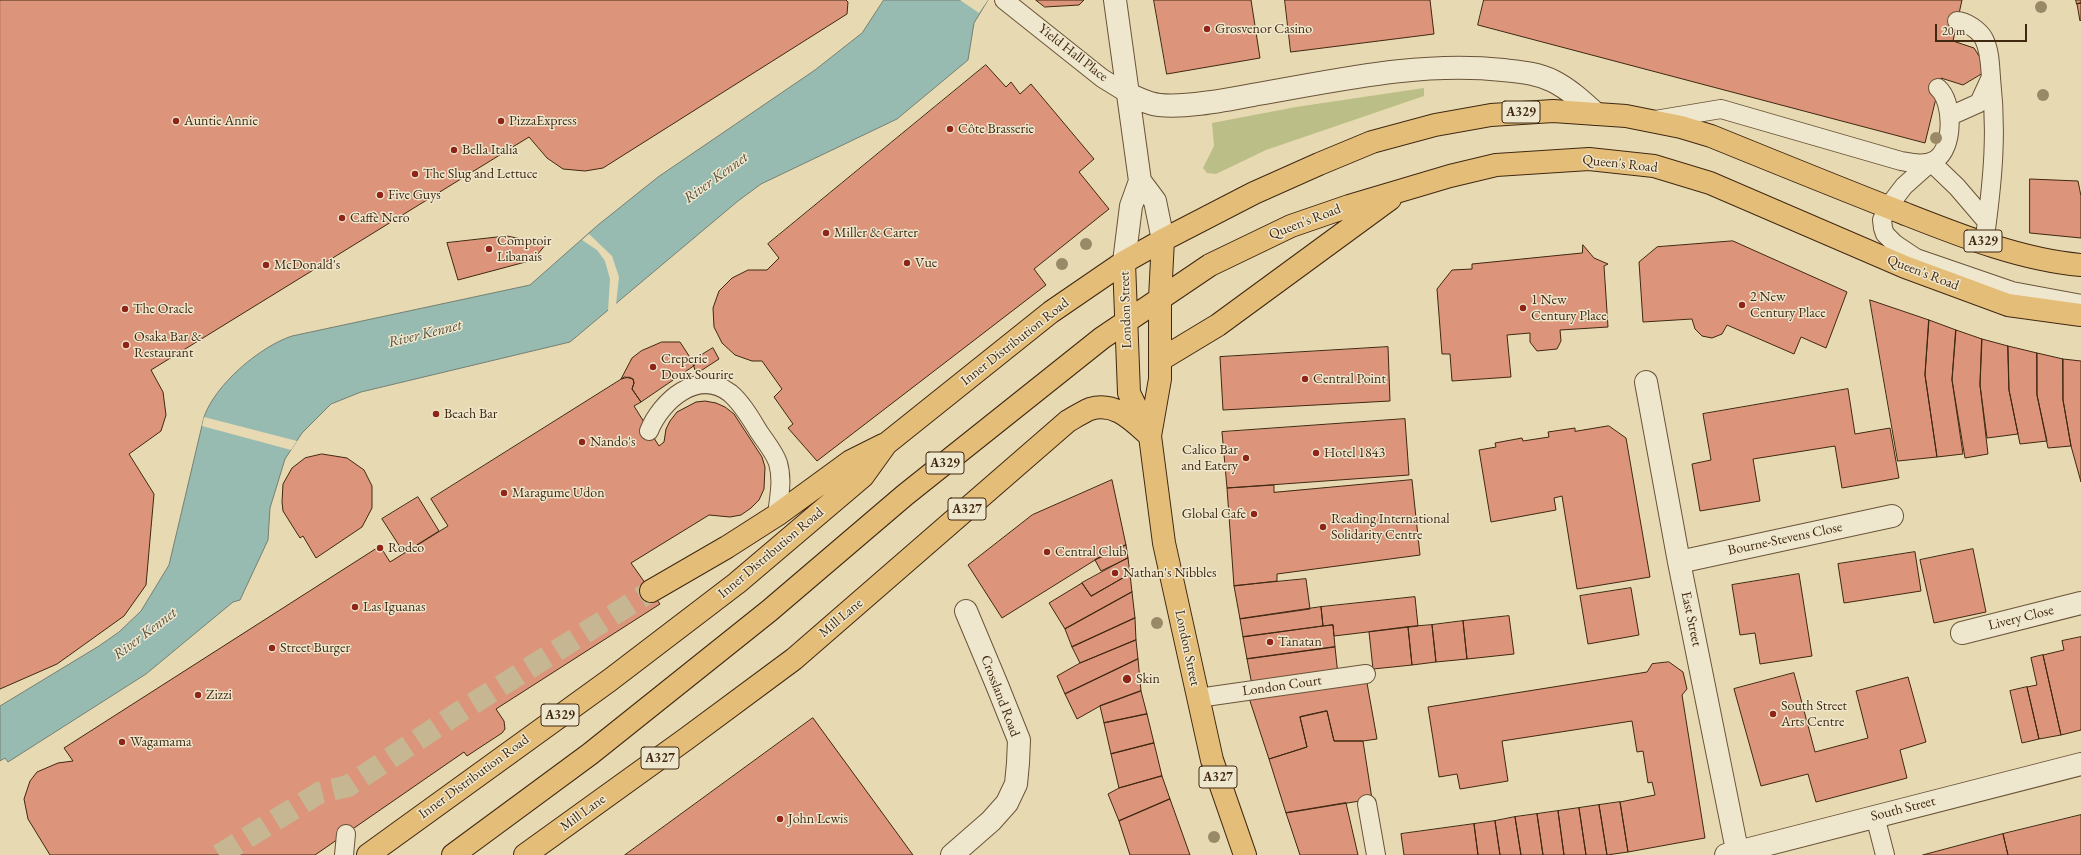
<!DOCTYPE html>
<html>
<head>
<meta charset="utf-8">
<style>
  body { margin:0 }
  #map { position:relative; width:2081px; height:855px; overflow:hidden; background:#e7dab2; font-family:"EB Garamond",serif }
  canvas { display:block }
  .scale { position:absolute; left:1935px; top:24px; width:92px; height:18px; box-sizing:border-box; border:2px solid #402811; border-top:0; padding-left:5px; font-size:12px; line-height:14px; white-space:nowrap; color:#402811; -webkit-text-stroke:3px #efe7cd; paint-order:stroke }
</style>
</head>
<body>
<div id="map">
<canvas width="2081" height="855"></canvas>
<div class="scale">20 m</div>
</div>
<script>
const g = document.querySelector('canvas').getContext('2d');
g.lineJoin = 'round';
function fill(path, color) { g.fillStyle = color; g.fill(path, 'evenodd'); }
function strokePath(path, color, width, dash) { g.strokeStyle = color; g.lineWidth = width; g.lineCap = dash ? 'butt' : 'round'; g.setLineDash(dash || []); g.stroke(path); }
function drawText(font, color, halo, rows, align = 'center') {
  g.font = font + ' "EB Garamond",serif'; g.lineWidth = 3; g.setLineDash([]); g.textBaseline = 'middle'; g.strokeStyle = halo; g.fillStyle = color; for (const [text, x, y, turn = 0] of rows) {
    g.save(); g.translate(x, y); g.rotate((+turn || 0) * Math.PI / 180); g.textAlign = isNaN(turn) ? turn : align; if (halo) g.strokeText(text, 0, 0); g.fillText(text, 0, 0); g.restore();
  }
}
const green = new Path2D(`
  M 1424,88 L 1424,96 L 1266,150 L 1216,174 L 1207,173 L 1203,168 L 1214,146 L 1212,123 L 1296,107 Z`);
const water = new Path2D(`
  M 884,0 L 988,0 L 974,23 L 968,60 L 897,119 L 761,184 L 738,201 L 570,342 L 361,392 L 331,404 L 302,433 L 285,459 L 270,508 L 268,540 L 240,600 L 233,602 L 146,674 L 8,762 L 5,758 L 0,761 L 0,706 L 99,646 L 119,632 L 141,611 L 169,565 L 204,417 C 215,385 259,347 292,336 L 530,285 L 598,225 L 658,177 L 815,70 L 862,33 Z`);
const pier = new Path2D(`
  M 960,0 L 988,0 L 979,13 Z
  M 589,234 L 612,256 L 619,277 L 616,305 L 608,311 L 610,279 L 605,261 L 597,250 L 582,240 Z
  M 204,417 L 297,441 L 291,450 L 202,426 Z`);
const building = new Path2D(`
  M 0,0 L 846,0 L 848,2 L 847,14 L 603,168 L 585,171 L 563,169 L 547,158 L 529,137 L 151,370 L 163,392 L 166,415 L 161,431 L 129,454 L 154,494 L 146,585 L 124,616 L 57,664 L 0,689 Z
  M 1036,0 L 1084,0 L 1079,5 L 1045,7 Z
  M 1154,0 L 1251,0 L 1260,58 L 1167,74 Z
  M 1285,0 L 1430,0 L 1434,34 L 1291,52 Z
  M 1484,0 L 1962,0 L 1953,41 L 1974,48 L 1988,70 L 1963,85 L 1941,78 L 1925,143 L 1478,25 Z
  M 2076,0 L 2081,0 L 2081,3 L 2077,4 Z
  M 2081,3 L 2081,20 L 2080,21 L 2077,4 Z
  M 986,65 L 1006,87 L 1011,82 L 1020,94 L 1031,84 L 1094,159 L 1079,172 L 1109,209 L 1034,269 L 1046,285 L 817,461 L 788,428 L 793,424 L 774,397 L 782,389 L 762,361 L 752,361 L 735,355 L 722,343 L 714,327 L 713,308 L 719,291 L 732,278 L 748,270 L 767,270 L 779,258 L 768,244 Z
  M 2030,179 L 2078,181 L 2081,196 L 2081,238 L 2030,233 Z
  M 507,236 L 546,244 L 533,260 L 458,280 L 447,243 Z
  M 1733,241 L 1847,292 L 1826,348 L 1801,337 L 1794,354 L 1727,325 L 1722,334 L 1712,338 L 1702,336 L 1695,329 L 1692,319 L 1643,322 L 1639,262 L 1657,247 Z
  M 1583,245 L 1594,258 L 1608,264 L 1604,266 L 1608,327 L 1560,330 L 1561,341 L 1557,349 L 1537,351 L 1530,342 L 1530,333 L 1507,335 L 1511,377 L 1452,381 L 1450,354 L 1442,354 L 1437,289 L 1452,270 L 1472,269 L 1472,264 L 1582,253 Z
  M 1870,300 L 1929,320 L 1925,375 L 1937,457 L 1898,461 Z
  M 1929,320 L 1956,330 L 1952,380 L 1963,454 L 1937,457 L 1925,375 Z
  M 1956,330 L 1982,339 L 1980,385 L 1988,454 L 1965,458 L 1952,380 Z
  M 1982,339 L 2008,346 L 2009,390 L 2018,434 L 1987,438 L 1980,385 Z
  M 662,342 L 680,342 L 695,365 L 641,402 L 632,389 L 634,383 L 633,379 L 629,377 L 621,379 L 632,358 L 641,351 Z
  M 2008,346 L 2037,353 L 2037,395 L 2047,441 L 2020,444 L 2009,390 Z
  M 1388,347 L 1390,401 L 1223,410 L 1220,357 Z
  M 713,348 L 719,359 L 702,370 L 695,370 L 692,361 Z
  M 2037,353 L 2063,359 L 2063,400 L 2071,446 L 2048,448 L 2037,395 Z
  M 2063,359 L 2081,361 L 2081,482 L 2071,446 L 2063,400 Z
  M 625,377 L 633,379 L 634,383 L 632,389 L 641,402 L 634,406 L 659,446 L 664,442 L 666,429 L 670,421 L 677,412 L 696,402 L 705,401 L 716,403 L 725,407 L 734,414 L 762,457 L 765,467 L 764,489 L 759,500 L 751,508 L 741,515 L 730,517 L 709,515 L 631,563 L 660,604 L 496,709 L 504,721 L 505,729 L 502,733 L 467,756 L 464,752 L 315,855 L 50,855 L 28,819 L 24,799 L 30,781 L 37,772 L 58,763 L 73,761 L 64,748 L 380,546 L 390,562 L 448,526 L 431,499 Z
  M 1848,389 L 1855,434 L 1890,428 L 1899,478 L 1842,488 L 1835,446 L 1753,459 L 1760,501 L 1700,511 L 1692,464 L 1711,460 L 1703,414 Z
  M 1405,419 L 1409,475 L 1227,488 L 1222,432 Z
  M 1609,426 L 1626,438 L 1650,577 L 1577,589 L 1562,496 L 1554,498 L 1556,510 L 1491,522 L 1479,450 L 1496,447 L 1495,443 L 1522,438 L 1523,441 L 1549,437 L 1548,432 L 1575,428 L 1575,431 Z
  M 322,454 L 347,458 L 364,470 L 372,486 L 372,508 L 362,527 L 316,558 L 303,536 L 300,538 L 283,511 L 282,502 L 283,484 L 292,468 L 305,458 Z
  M 1112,480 L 1126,545 L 1095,560 L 1002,618 L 968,565 L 1032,515 Z
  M 1412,480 L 1420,555 L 1277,574 L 1277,581 L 1234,586 L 1227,488 L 1274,485 L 1274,492 Z
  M 418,497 L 439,531 L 404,553 L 382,519 Z
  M 1126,545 L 1128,558 L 1101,571 L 1095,560 Z
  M 1973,549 L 1986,612 L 1934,623 L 1920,560 Z
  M 1915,552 L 1921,591 L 1844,603 L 1838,564 Z
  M 1128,558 L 1130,574 L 1091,596 L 1082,583 Z
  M 1130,574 L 1132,592 L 1065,629 L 1049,603 L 1082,583 L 1091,596 Z
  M 1799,574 L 1812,656 L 1760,664 L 1755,633 L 1740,635 L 1732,585 Z
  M 1306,579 L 1310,609 L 1240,619 L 1234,586 Z
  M 1631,588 L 1639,635 L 1588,644 L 1580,596 Z
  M 1132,592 L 1135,618 L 1072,647 L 1065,629 Z
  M 1415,597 L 1418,626 L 1334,636 L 1333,625 L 1323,626 L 1321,607 Z
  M 1321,607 L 1323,626 L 1243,637 L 1240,619 Z
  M 1509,616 L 1514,654 L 1467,659 L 1463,621 Z
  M 1135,618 L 1136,640 L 1080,663 L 1072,647 Z
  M 1463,621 L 1467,659 L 1436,662 L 1432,625 Z
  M 1333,625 L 1335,647 L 1247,659 L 1243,637 Z
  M 1432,625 L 1436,662 L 1412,665 L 1408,627 Z
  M 1408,627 L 1412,665 L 1373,669 L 1369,632 Z
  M 2081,637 L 2081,730 L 2061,735 L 2043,655 L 2064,650 L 2062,641 Z
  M 1136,640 L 1138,659 L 1065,694 L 1057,676 L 1080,663 Z
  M 1335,647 L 1338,675 L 1252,685 L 1247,659 Z
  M 2043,655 L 2061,735 L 2039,739 L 2027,687 L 2037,685 L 2031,658 Z
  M 1138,659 L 1141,691 L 1100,706 L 1077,719 L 1065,694 Z
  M 1669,662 L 1683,672 L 1687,689 L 1682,695 L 1705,838 L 1628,852 L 1620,802 L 1655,795 L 1652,782 L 1648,783 L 1643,751 L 1637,752 L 1632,721 L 1502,741 L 1508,781 L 1460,789 L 1457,774 L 1439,777 L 1428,707 L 1647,672 L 1652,664 Z
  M 1794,673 L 1815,752 L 1868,738 L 1856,691 L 1908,677 L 1926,742 L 1900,750 L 1907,778 L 1816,802 L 1808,774 L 1761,786 L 1734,689 Z
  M 1367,683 L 1377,739 L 1363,741 L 1334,741 L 1327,711 L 1300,717 L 1307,747 L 1269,759 L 1249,698 Z
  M 2027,687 L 2039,739 L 2022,743 L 2010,691 Z
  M 1141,691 L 1147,714 L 1104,723 L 1100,706 Z
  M 1327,711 L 1334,741 L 1363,741 L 1372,799 L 1286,813 L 1269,759 L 1307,747 L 1300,717 Z
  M 1147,714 L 1154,743 L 1111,754 L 1104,723 Z
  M 813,718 L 913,855 L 625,855 Z
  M 1154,743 L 1162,776 L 1119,788 L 1111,754 Z
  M 1162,776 L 1170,799 L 1119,821 L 1108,794 L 1119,788 Z
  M 1170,799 L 1190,855 L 1130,855 L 1119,821 Z
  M 1620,802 L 1628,852 L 1607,855 L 1599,805 Z
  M 1346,803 L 1358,855 L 1300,855 L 1286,813 Z
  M 1599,805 L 1607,855 L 1586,855 L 1579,808 Z
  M 1579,808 L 1586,855 L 1564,855 L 1558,811 Z
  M 1558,811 L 1564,855 L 1543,855 L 1537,814 Z
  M 1537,814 L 1543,855 L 1521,855 L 1515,817 Z
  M 2081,815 L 2081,855 L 2008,855 L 2003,834 Z
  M 1515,817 L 1521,855 L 1500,855 L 1495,821 Z
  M 1495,821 L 1500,855 L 1478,855 L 1474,824 Z
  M 1474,824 L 1478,855 L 1404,855 L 1401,834 Z
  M 2003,834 L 2008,855 L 1923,855 Z`);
const primaryTunnel = new Path2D(`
  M 219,855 L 319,793 L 348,786 L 458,713 L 651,591`);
const lane = new Path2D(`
  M 1004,0 L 1102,78 L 1128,94
  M 1957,21 C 1966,21 1980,31 1984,39 C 1990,51 1990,65 1991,78 C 1997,131 1993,177 1986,229
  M 1950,116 L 1979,103 L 1991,77
  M 1655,120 L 1721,109 L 1901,161 C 1912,163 1925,166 1935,160 C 1954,149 1954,102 1938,88
  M 1987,222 L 1957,187 L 1931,162 L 1904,186 L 1888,207 L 1882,220 L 1883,228 L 1885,234 L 1895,244 L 1916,258 L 2012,291 L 2081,304
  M 649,431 C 661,401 698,368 730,393 C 742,403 751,419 759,432 C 765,441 775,453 778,463 C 783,480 779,497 777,515
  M 1198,698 L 1366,674
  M 1367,804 L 1376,855
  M 1875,816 L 1885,855
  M 344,855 L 346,834`);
const street = new Path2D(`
  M 1115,0 L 1140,181 L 1155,201 L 1163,240
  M 1128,94 C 1135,97 1143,101 1150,103 C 1174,111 1232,99 1258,94 C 1339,80 1421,61 1503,70 C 1521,72 1537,73 1553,81 C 1569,89 1583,102 1596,114
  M 1124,262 L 1131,206 L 1140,181
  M 1646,382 L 1679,562 L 1738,855
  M 1679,562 L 1892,516
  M 1962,633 L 2081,603
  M 952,855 L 991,821 L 1007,803 L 1016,784 L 1018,763 L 1019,740 L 997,685 L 966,611
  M 1726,855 L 2081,764`);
const primary = new Path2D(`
  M 1163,240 L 1160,298 L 1160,379 L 1150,436 L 1164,543 L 1212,760 L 1245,855
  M 1124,262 L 1129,393 L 1146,428
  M 1160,360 L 1218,325 L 1390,199
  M 651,591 L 727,547 L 777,515 L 851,461 L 883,445
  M 368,855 L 610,680 L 737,583 L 863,476 L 886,444 L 1051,312 L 1124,262 L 1163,240 L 1254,193 L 1319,164 L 1372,142 L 1435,125 L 1491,115 L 1553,111 L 1626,116 L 1681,127 L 1711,136 C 1775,162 1839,188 1903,213 C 1959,235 2021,260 2081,265
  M 453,855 L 590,754 L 769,611 L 905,495 L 1102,338 L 1210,265 L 1291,226 L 1349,206 L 1450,176 L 1496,165 L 1589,159 L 1654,166 L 1710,183 L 1905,267 L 2008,305 L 2081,315
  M 525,855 L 686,739 L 794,659 L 1068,421 C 1075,417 1083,412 1090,409 C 1115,401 1133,421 1150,436`);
const trees = [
  [2041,7],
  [2043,95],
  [1936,138],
  [1086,244],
  [1062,264],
  [1157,623],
  [1214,837]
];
const markers = [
  [1207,29,4,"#8f2418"],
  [176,121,4,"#8f2418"],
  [501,121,4,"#8f2418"],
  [950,129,4,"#8f2418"],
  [454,150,4,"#8f2418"],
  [415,174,4,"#8f2418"],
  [380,195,4,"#8f2418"],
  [342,218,4,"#8f2418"],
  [826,233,4,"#8f2418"],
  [489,249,4,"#8f2418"],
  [907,263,4,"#8f2418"],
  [266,265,4,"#8f2418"],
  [1742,305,4,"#8f2418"],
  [1523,308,4,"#8f2418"],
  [125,309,4,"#8f2418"],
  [126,345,4,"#8f2418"],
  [653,367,4,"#8f2418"],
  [1305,379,4,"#8f2418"],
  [436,414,4,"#8f2418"],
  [582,442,4,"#8f2418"],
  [1316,453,4,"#8f2418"],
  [1246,458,4,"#8f2418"],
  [504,493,4,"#8f2418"],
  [1254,514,4,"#8f2418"],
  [1323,527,4,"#8f2418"],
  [380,548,4,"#8f2418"],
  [1047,552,4,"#8f2418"],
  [1115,573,4,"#8f2418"],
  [355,607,4,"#8f2418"],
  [1270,642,4,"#8f2418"],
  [272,648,4,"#8f2418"],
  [1127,679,5,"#8f2418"],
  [198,695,4,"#8f2418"],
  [1773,714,4,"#8f2418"],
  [122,742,4,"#8f2418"],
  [780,819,4,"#8f2418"]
];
const shields = [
  [1521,112,38],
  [1983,241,38],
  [945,463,38],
  [967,509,38],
  [560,715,38],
  [660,758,38],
  [1218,777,38]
];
const shieldNames = [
  ["A329",1521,112],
  ["A329",1983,241],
  ["A329",945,463],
  ["A327",967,509],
  ["A329",560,715],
  ["A327",660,758],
  ["A327",1218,777]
];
const poiNames = [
  ["Grosvenor Casino",1215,29],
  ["Auntie Annie",184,121],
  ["PizzaExpress",509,121],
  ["Côte Brasserie",958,129],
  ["Bella Italia",462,150],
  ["The Slug and Lettuce",423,174],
  ["Five Guys",388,195],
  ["Caffè Nero",350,218],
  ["Miller & Carter",834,233],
  ["Comptoir",497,241],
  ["Libanais",497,257],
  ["Vue",915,263],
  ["McDonald's",274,265],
  ["2 New",1750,297],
  ["Century Place",1750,313],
  ["1 New",1531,300],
  ["Century Place",1531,316],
  ["The Oracle",133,309],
  ["Osaka Bar &",134,337],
  ["Restaurant",134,353],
  ["Creperie",661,359],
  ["Doux Sourire",661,375],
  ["Central Point",1313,379],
  ["Beach Bar",444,414],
  ["Nando's",590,442],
  ["Calico Bar",1238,450,"right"],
  ["and Eatery",1238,466,"right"],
  ["Hotel 1843",1324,453],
  ["Maragume Udon",512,493],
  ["Global Cafe",1246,514,"right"],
  ["Reading International",1331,519],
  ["Solidarity Centre",1331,535],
  ["Rodeo",388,548],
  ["Central Club",1055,552],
  ["Nathan's Nibbles",1123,573],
  ["Las Iguanas",363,607],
  ["Tanatan",1278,642],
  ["Street Burger",280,648],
  ["Skin",1136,679],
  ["Zizzi",206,695],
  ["South Street",1781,706],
  ["Arts Centre",1781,722],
  ["Wagamama",130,742],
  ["John Lewis",788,819]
];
const streetNames = [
  ["Yield Hall Place",1073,53,38],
  ["Queen's Road",1620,164,6],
  ["Queen's Road",1305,222,-21],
  ["Queen's Road",1923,273,21],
  ["London Street",1126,310,-92],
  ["Inner Distribution Road",1015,342,-38],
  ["Bourne-Stevens Close",1785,539,-12],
  ["Inner Distribution Road",771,553,-40],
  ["Mill Lane",841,618,-40],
  ["Livery Close",2021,618,-14],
  ["East Street",1691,619,78],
  ["London Street",1187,648,78],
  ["London Court",1282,686,-8],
  ["Crossland Road",1000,696,69],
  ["Inner Distribution Road",474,777,-36],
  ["South Street",1903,809,-14],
  ["Mill Lane",583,813,-36]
];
const waterNames = [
  ["River Kennet",716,178,-36],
  ["River Kennet",425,334,-14],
  ["River Kennet",145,634,-37]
];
fill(green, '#bcbe88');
fill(water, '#97bab1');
strokePath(water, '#748071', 1);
fill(pier, '#e7dab2');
fill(building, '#dc947a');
strokePath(building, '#402811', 1);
strokePath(primaryTunnel, '#c6b692', 22, [22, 11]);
strokePath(lane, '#6a5439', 20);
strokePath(street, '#6a5439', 24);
strokePath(primary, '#402811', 24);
strokePath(lane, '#efe7cd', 18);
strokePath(street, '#efe7cd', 22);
strokePath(primary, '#e4bd79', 22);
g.fillStyle = '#998967';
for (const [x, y] of trees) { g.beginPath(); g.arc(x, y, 6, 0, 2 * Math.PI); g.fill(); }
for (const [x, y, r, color] of markers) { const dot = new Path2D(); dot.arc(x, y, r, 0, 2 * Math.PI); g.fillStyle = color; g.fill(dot); strokePath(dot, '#efe7cd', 1.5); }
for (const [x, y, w] of shields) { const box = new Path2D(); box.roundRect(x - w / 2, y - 11, w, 22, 3); g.fillStyle = '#efe7cd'; g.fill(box); strokePath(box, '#402811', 1); }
drawText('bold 13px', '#402811', null, shieldNames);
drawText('14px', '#402811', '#efe7cd', poiNames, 'left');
drawText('14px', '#402811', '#efe7cd', streetNames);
drawText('italic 15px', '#564c39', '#efe7cd', waterNames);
</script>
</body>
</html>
